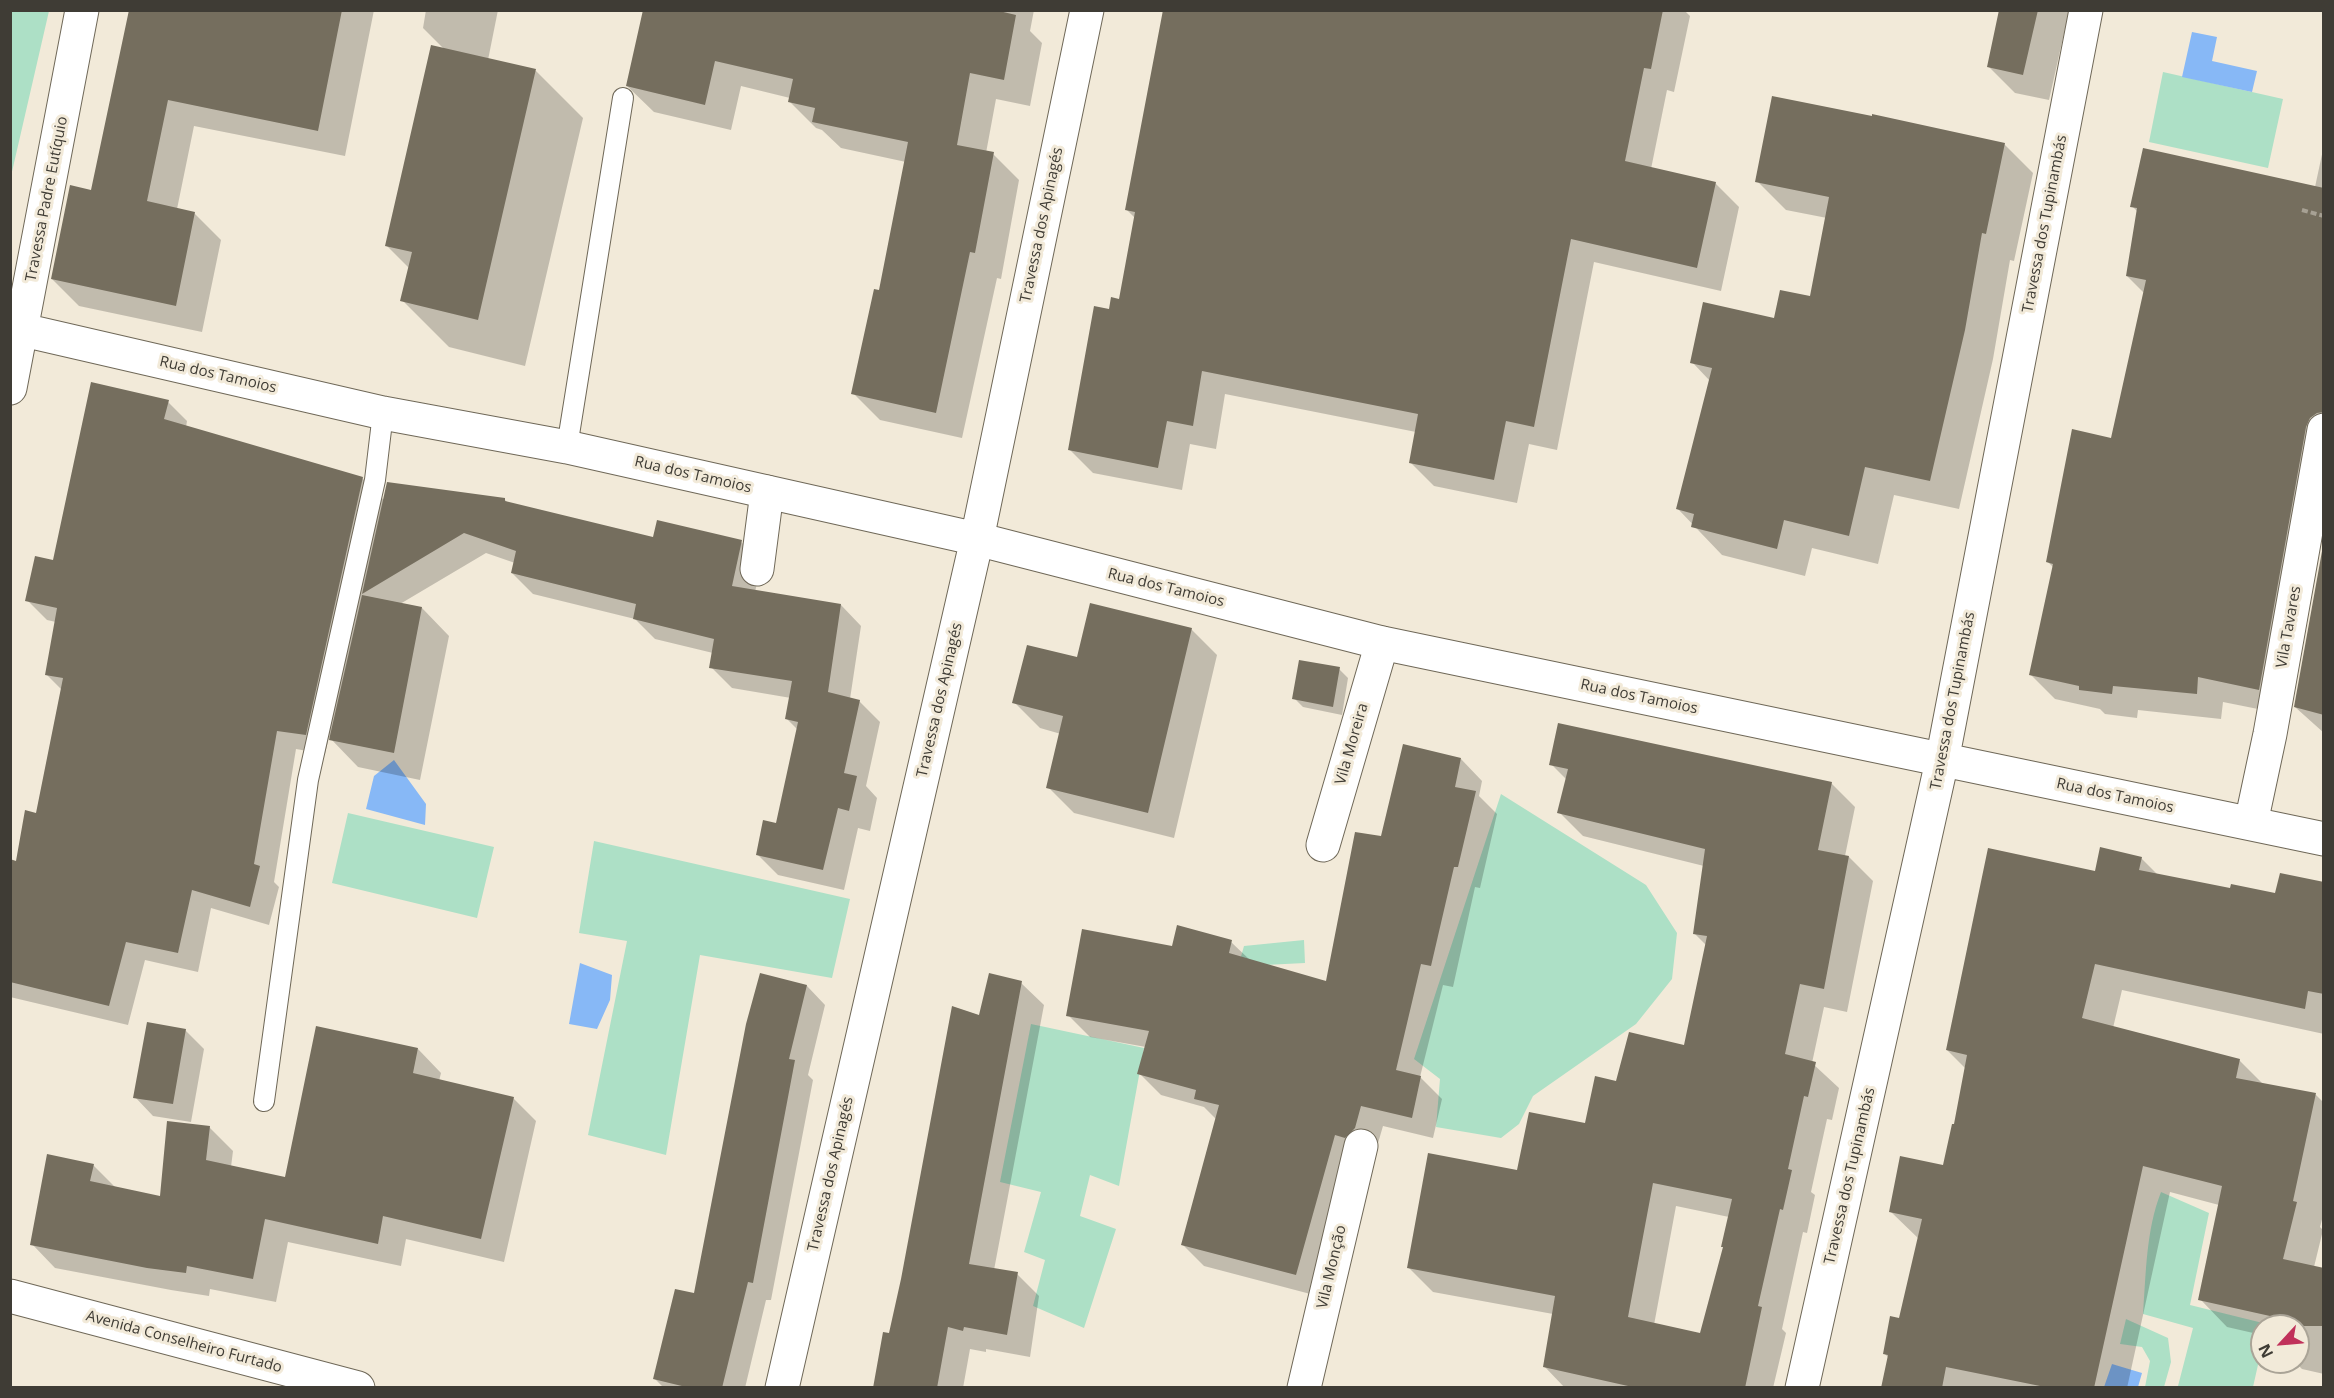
<!DOCTYPE html>
<html>
<head>
<meta charset="utf-8">
<style>
  body { margin:0 }
  #map { position:relative; width:2334px; height:1398px; overflow:hidden; background:#f2ead9; font-family:"Open Sans",sans-serif }
  canvas { display:block }
  .frame { position:absolute; inset:0; border:12px solid #3f3c35; pointer-events:none }
  .north { position:absolute; left:2250px; top:1314px; width:60px; height:60px; box-sizing:border-box; background:#f2ead9; border:2px solid #aaa497; border-radius:50%; rotate:244deg; font-size:16px; font-weight:700; line-height:24px; text-align:center; color:#3f3c35 }
  .north::after { content:''; display:block; margin:auto; width:21px; height:27px; background:#c0315a; clip-path:polygon(50% 0,100% 100%,50% 72%,0 100%) }
</style>
</head>
<body>
<div id="map">
<canvas width="2334" height="1398"></canvas>
<div class="frame"></div>
<div class="north">N</div>
</div>
<script>
const g = document.querySelector('canvas').getContext('2d');
g.lineJoin = 'round';
function fill(path, color) { g.fillStyle = color; g.fill(path, 'evenodd'); }
function strokePath(path, color, width, dash) { g.strokeStyle = color; g.lineWidth = width; g.lineCap = dash ? 'butt' : 'round'; g.setLineDash(dash || []); g.stroke(path); }
function drawText(font, color, halo, rows, align = 'center') {
  g.font = font + ' "Open Sans",sans-serif'; g.lineWidth = 6; g.setLineDash([]); g.textBaseline = 'middle'; g.strokeStyle = halo; g.fillStyle = color; for (const [text, x, y, turn = 0] of rows) {
    g.save(); g.translate(x, y); g.rotate((+turn || 0) * Math.PI / 180); g.textAlign = isNaN(turn) ? turn : align; if (halo) g.strokeText(text, 0, 0); g.fillText(text, 0, 0); g.restore();
  }
}
const green = new Path2D(`
  M 11,10 L 49,11 L 11,176 L 10,11 Z
  M 2163,72 L 2283,99 L 2268,168 L 2149,142 Z
  M 1501,794 L 1646,885 L 1677,933 L 1672,979 L 1636,1024 L 1533,1096 L 1519,1124 L 1501,1138 L 1436,1127 L 1440,1079 L 1414,1059 Z
  M 348,813 L 494,847 L 477,918 L 332,883 Z
  M 594,841 L 850,899 L 832,978 L 700,955 L 666,1155 L 588,1135 L 627,941 L 579,933 Z
  M 1304,940 L 1305,963 L 1265,965 L 1235,978 L 1244,946 Z
  M 1031,1024 L 1144,1048 L 1119,1186 L 1090,1175 L 1080,1216 L 1116,1229 L 1084,1328 L 1033,1306 L 1045,1260 L 1024,1252 L 1041,1192 L 1000,1182 Z
  M 2161,1192 L 2209,1213 L 2190,1305 L 2267,1324 L 2267,1326 L 2262,1326 L 2262,1347 L 2253,1387 L 2178,1386 L 2193,1328 L 2143,1314 C 2146,1274 2146,1230 2161,1192 Z
  M 2126,1319 L 2168,1338 L 2171,1362 L 2164,1387 L 2145,1387 L 2150,1361 L 2142,1347 L 2120,1344 Z`);
const water = new Path2D(`
  M 2192,32 L 2217,37 L 2212,61 L 2257,71 L 2252,92 L 2182,77 Z
  M 394,760 L 426,804 L 425,825 L 366,809 L 374,776 Z
  M 580,963 L 612,975 L 610,1000 L 597,1029 L 569,1024 Z
  M 2112,1364 L 2142,1373 L 2138,1387 L 2104,1387 Z`);
const shadow = new Path2D(`
  M 130,10 L 374,10 L 345,156 L 194,126 L 177,209 L 194,213 L 221,240 L 202,332 L 79,306 L 52,279 L 93,192 Z
  M 426,10 L 498,10 L 488,60 L 536,71 L 583,118 L 525,366 L 449,347 L 402,300 L 409,268 L 386,245 L 444,49 L 423,28 Z
  M 644,10 L 1034,10 L 1030,31 L 1042,43 L 1030,106 L 996,99 L 986,153 L 993,154 L 1019,180 L 1001,279 L 997,278 L 962,438 L 880,420 L 853,393 L 880,292 L 906,162 L 841,148 L 822,130 L 816,128 L 790,102 L 790,98 L 741,86 L 731,130 L 654,112 L 627,86 Z
  M 1161,10 L 1684,10 L 1690,16 L 1674,92 L 1667,90 L 1651,169 L 1715,183 L 1739,207 L 1721,291 L 1594,262 L 1557,450 L 1529,444 L 1517,503 L 1434,486 L 1410,462 L 1416,432 L 1225,394 L 1216,449 L 1190,444 L 1182,490 L 1093,473 L 1069,449 L 1111,311 L 1120,300 L 1135,218 L 1126,209 L 1164,14 Z
  M 2001,10 L 2069,11 L 2049,100 L 2015,93 L 1989,67 Z
  M 2004,144 L 2033,173 L 2014,261 L 2010,260 L 1993,359 L 1959,509 L 1894,495 L 1878,564 L 1812,548 L 1805,576 L 1722,555 L 1678,509 L 1710,381 L 1692,362 L 1775,319 L 1811,298 L 1827,218 L 1786,210 L 1757,181 Z
  M 2324,145 L 2324,489 L 2283,714 L 2223,702 L 2221,719 L 2138,710 L 2137,718 L 2105,714 L 2100,709 L 2055,699 L 2030,674 L 2054,568 L 2048,562 L 2112,440 L 2144,293 L 2127,276 L 2138,212 L 2132,206 L 2315,187 Z
  M 168,402 L 187,421 L 186,427 L 362,478 L 384,500 L 505,500 L 508,503 L 654,539 L 741,542 L 762,562 L 755,592 L 841,605 L 861,626 L 850,699 L 859,701 L 880,722 L 866,786 L 877,798 L 870,831 L 858,828 L 844,890 L 778,875 L 757,854 L 777,825 L 798,730 L 786,718 L 791,698 L 732,688 L 711,667 L 713,653 L 655,639 L 635,619 L 533,594 L 512,573 L 515,563 L 486,553 L 400,604 L 422,608 L 449,636 L 420,780 L 358,767 L 329,737 L 325,754 L 296,749 L 274,882 L 279,887 L 269,925 L 211,908 L 198,972 L 145,960 L 128,1025 L 10,997 L 10,861 L 17,862 L 38,814 L 62,690 L 47,675 L 56,622 L 47,620 L 27,600 Z
  M 2324,549 L 2324,733 L 2295,707 Z
  M 1191,629 L 1217,655 L 1174,838 L 1074,813 L 1048,787 L 1061,734 L 1040,728 L 1014,702 L 1079,659 Z
  M 1339,669 L 1348,678 L 1342,715 L 1303,707 L 1294,698 Z
  M 1461,759 L 1482,781 L 1479,796 L 1497,814 L 1480,888 L 1475,887 L 1453,987 L 1443,985 L 1420,1077 L 1442,1099 L 1433,1138 L 1383,1126 L 1376,1150 L 1318,1296 L 1204,1266 L 1182,1244 L 1217,1120 L 1204,1107 L 1161,1095 L 1139,1073 L 1146,1047 L 1090,1037 L 1068,1015 L 1173,948 L 1231,942 L 1251,961 L 1328,983 L 1382,838 Z
  M 1551,764 L 1831,783 L 1855,807 L 1845,856 L 1849,857 L 1873,881 L 1847,1012 L 1824,1007 L 1812,1063 L 1839,1088 L 1832,1120 L 1827,1119 L 1811,1192 L 1815,1195 L 1807,1233 L 1803,1232 L 1782,1329 L 1786,1333 L 1773,1388 L 1565,1388 L 1544,1366 L 1553,1314 L 1433,1292 L 1409,1268 L 1519,1172 L 1586,1125 L 1617,1083 L 1685,1047 L 1706,945 L 1694,933 L 1704,866 L 1583,836 L 1559,812 L 1567,780 ZM 1676,1206 L 1729,1217 L 1724,1247 L 1701,1335 L 1654,1325 Z
  M 2141,858 L 2158,875 L 2231,890 L 2276,895 L 2324,884 L 2324,1034 L 2122,990 L 2113,1028 L 2239,1060 L 2264,1085 L 2316,1095 L 2324,1103 L 2324,1212 L 2320,1227 L 2323,1230 L 2314,1267 L 2324,1270 L 2324,1374 L 2302,1369 L 2295,1362 L 2298,1362 L 2298,1326 L 2262,1326 L 2262,1335 L 2227,1327 L 2200,1299 L 2219,1205 L 2170,1192 L 2127,1388 L 1883,1388 L 1889,1358 L 1884,1353 L 1900,1320 L 1919,1239 L 1891,1212 L 1944,1167 L 1955,1126 L 1966,1069 L 1947,1050 L 2096,873 Z
  M 761,975 L 807,986 L 825,1005 L 808,1075 L 813,1080 L 771,1300 L 766,1300 L 745,1388 L 664,1388 L 655,1379 L 695,1295 Z
  M 1021,983 L 1044,1005 L 994,1270 L 1017,1274 L 1039,1296 L 1030,1357 L 986,1349 L 986,1352 L 970,1349 L 963,1388 L 874,1388 L 980,1017 Z
  M 185,1030 L 204,1049 L 191,1122 L 153,1116 L 135,1097 Z
  M 418,1049 L 441,1073 L 439,1081 L 513,1098 L 536,1121 L 504,1262 L 406,1239 L 401,1266 L 288,1242 L 276,1302 L 210,1289 L 209,1296 L 171,1290 L 55,1268 L 32,1244 L 93,1165 L 116,1188 L 161,1198 L 209,1127 L 233,1151 L 231,1167 L 286,1179 Z`);
const building = new Path2D(`
  M 129,10 L 342,10 L 318,131 L 168,100 L 147,201 L 195,212 L 176,306 L 51,279 L 70,185 L 91,190 Z
  M 643,10 L 995,10 L 1016,15 L 1004,80 L 970,73 L 957,145 L 994,152 L 975,253 L 970,252 L 936,413 L 851,394 L 874,289 L 879,290 L 908,142 L 812,122 L 815,108 L 788,102 L 793,79 L 715,61 L 705,105 L 626,86 Z
  M 1163,10 L 1663,10 L 1651,69 L 1644,68 L 1625,161 L 1716,182 L 1697,268 L 1571,239 L 1534,427 L 1506,421 L 1494,480 L 1409,463 L 1418,414 L 1202,371 L 1193,426 L 1167,421 L 1158,468 L 1068,450 L 1094,306 L 1109,309 L 1111,297 L 1119,299 L 1135,212 L 1125,210 Z
  M 1999,10 L 2038,10 L 2023,75 L 1987,67 Z
  M 431,45 L 536,69 L 478,320 L 400,301 L 412,252 L 385,246 Z
  M 1772,96 L 1872,116 L 1872,114 L 2005,143 L 1986,234 L 1982,233 L 1965,330 L 1930,481 L 1865,467 L 1849,536 L 1784,520 L 1777,549 L 1691,527 L 1694,514 L 1676,509 L 1712,368 L 1690,363 L 1703,302 L 1774,318 L 1780,290 L 1810,296 L 1829,197 L 1755,182 Z
  M 2143,148 L 2324,188 L 2324,412 L 2317,413 L 2310,418 L 2306,427 L 2259,690 L 2198,677 L 2197,694 L 2113,686 L 2112,694 L 2079,690 L 2079,686 L 2029,675 L 2053,564 L 2046,562 L 2072,429 L 2111,438 L 2146,280 L 2126,276 L 2137,208 L 2130,207 Z
  M 91,382 L 169,400 L 164,419 L 363,477 L 306,735 L 277,731 L 254,864 L 260,866 L 250,907 L 192,890 L 178,953 L 126,942 L 109,1006 L 10,982 L 10,859 L 16,861 L 25,810 L 36,813 L 63,678 L 45,675 L 57,608 L 25,601 L 35,556 L 53,560 Z
  M 387,482 L 505,498 L 505,501 L 653,537 L 657,520 L 742,540 L 732,586 L 841,604 L 828,692 L 860,700 L 844,773 L 857,776 L 849,811 L 838,808 L 823,870 L 756,855 L 763,820 L 776,823 L 798,722 L 785,719 L 792,681 L 709,668 L 714,639 L 633,619 L 636,604 L 511,573 L 516,551 L 464,533 L 362,594 Z
  M 2324,540 L 2324,715 L 2294,707 Z
  M 362,595 L 422,607 L 394,753 L 329,740 Z
  M 1090,603 L 1192,628 L 1148,813 L 1046,788 L 1063,716 L 1012,703 L 1027,645 L 1077,657 Z
  M 1299,660 L 1340,667 L 1333,707 L 1292,699 Z
  M 1558,723 L 1832,782 L 1818,850 L 1849,856 L 1824,989 L 1800,984 L 1785,1054 L 1816,1062 L 1808,1097 L 1804,1096 L 1788,1169 L 1792,1170 L 1783,1210 L 1780,1209 L 1758,1306 L 1762,1307 L 1745,1388 L 1637,1388 L 1543,1367 L 1555,1296 L 1407,1268 L 1428,1153 L 1517,1170 L 1529,1112 L 1585,1123 L 1595,1076 L 1616,1081 L 1629,1032 L 1684,1045 L 1707,936 L 1693,934 L 1705,849 L 1557,813 L 1568,769 L 1549,765 ZM 1653,1183 L 1732,1199 L 1721,1247 L 1723,1247 L 1700,1333 L 1628,1317 Z
  M 1403,744 L 1461,758 L 1455,787 L 1476,791 L 1458,867 L 1454,867 L 1431,966 L 1421,964 L 1396,1070 L 1421,1076 L 1412,1118 L 1361,1106 L 1355,1128 L 1345,1138 L 1335,1135 L 1296,1275 L 1181,1245 L 1219,1105 L 1194,1099 L 1196,1090 L 1137,1074 L 1149,1031 L 1066,1016 L 1082,929 L 1172,946 L 1177,925 L 1232,940 L 1229,953 L 1326,981 L 1355,832 L 1381,836 Z
  M 2100,847 L 2142,857 L 2139,870 L 2230,888 L 2231,884 L 2275,893 L 2280,873 L 2324,882 L 2324,994 L 2308,991 L 2305,1009 L 2095,964 L 2082,1018 L 2240,1059 L 2236,1078 L 2316,1093 L 2293,1201 L 2297,1202 L 2283,1259 L 2324,1268 L 2324,1326 L 2277,1326 L 2279,1318 L 2198,1300 L 2222,1186 L 2143,1166 L 2094,1388 L 2050,1388 L 1946,1367 L 1942,1388 L 1881,1388 L 1888,1355 L 1883,1354 L 1890,1316 L 1899,1318 L 1922,1219 L 1889,1212 L 1900,1156 L 1943,1165 L 1952,1124 L 1954,1124 L 1967,1055 L 1946,1050 L 1988,848 L 2095,871 Z
  M 760,973 L 807,985 L 789,1059 L 795,1060 L 753,1283 L 748,1282 L 722,1388 L 690,1388 L 653,1379 L 675,1289 L 694,1293 L 746,1024 Z
  M 989,973 L 1022,981 L 969,1264 L 1018,1272 L 1007,1335 L 964,1327 L 963,1331 L 948,1327 L 937,1388 L 873,1388 L 883,1332 L 889,1333 L 901,1279 L 952,1006 L 979,1015 Z
  M 147,1022 L 186,1029 L 173,1104 L 133,1098 Z
  M 316,1026 L 418,1048 L 413,1073 L 514,1097 L 481,1239 L 383,1216 L 378,1244 L 265,1219 L 253,1279 L 187,1266 L 186,1273 L 147,1268 L 30,1245 L 47,1154 L 94,1164 L 90,1181 L 160,1196 L 167,1121 L 210,1126 L 206,1160 L 285,1177 Z`);
const path = new Path2D(`
  M 2302,210 L 2324,216`);
const lane = new Path2D(`
  M 567,447 L 623,98
  M 264,1101 L 308,780 L 375,480 L 383,413`);
const street = new Path2D(`
  M 757,569 L 767,492
  M 2251,823 L 2270,734 L 2324,430
  M 1323,845 L 1382,643
  M 1304,1388 L 1361,1146`);
const secondary = new Path2D(`
  M 10,327 L 383,413 L 567,447 L 977,539 L 1382,643 L 2324,839
  M 10,388 L 82,10
  M 10,1296 L 358,1388
  M 782,1388 L 977,539 L 1087,10
  M 1802,1388 L 1942,761 L 2086,10`);
const streetNames = [
  ["Travessa Padre Eutíquio",47,199,-79],
  ["Travessa dos Tupinambás",2045,224,-79],
  ["Travessa dos Apinagés",1042,225,-78],
  ["Rua dos Tamoios",218,375,13],
  ["Rua dos Tamoios",693,475,13],
  ["Rua dos Tamoios",1166,588,14],
  ["Vila Tavares",2289,627,-80],
  ["Rua dos Tamoios",1639,697,12],
  ["Travessa dos Apinagés",940,700,-77],
  ["Travessa dos Tupinambás",1953,701,-79],
  ["Vila Moreira",1352,744,-74],
  ["Rua dos Tamoios",2115,796,12],
  ["Travessa dos Apinagés",831,1174,-77],
  ["Travessa dos Tupinambás",1850,1176,-77],
  ["Vila Monção",1332,1267,-77],
  ["Avenida Conselheiro Furtado",184,1342,15]
];
fill(green, '#ade0c6');
fill(water, '#87b8f6');
fill(shadow, '#0003');
fill(building, '#756e5e');
strokePath(lane, '#6f6858', 22);
strokePath(street, '#6f6858', 35);
strokePath(secondary, '#6f6858', 35);
strokePath(path, '#a7a194', 4, [6, 3]);
strokePath(lane, '#fff', 20);
strokePath(street, '#fff', 33);
strokePath(secondary, '#fff', 33);
drawText('15px', '#3f3c35', '#f2ead9', streetNames);
</script>
</body>
</html>
